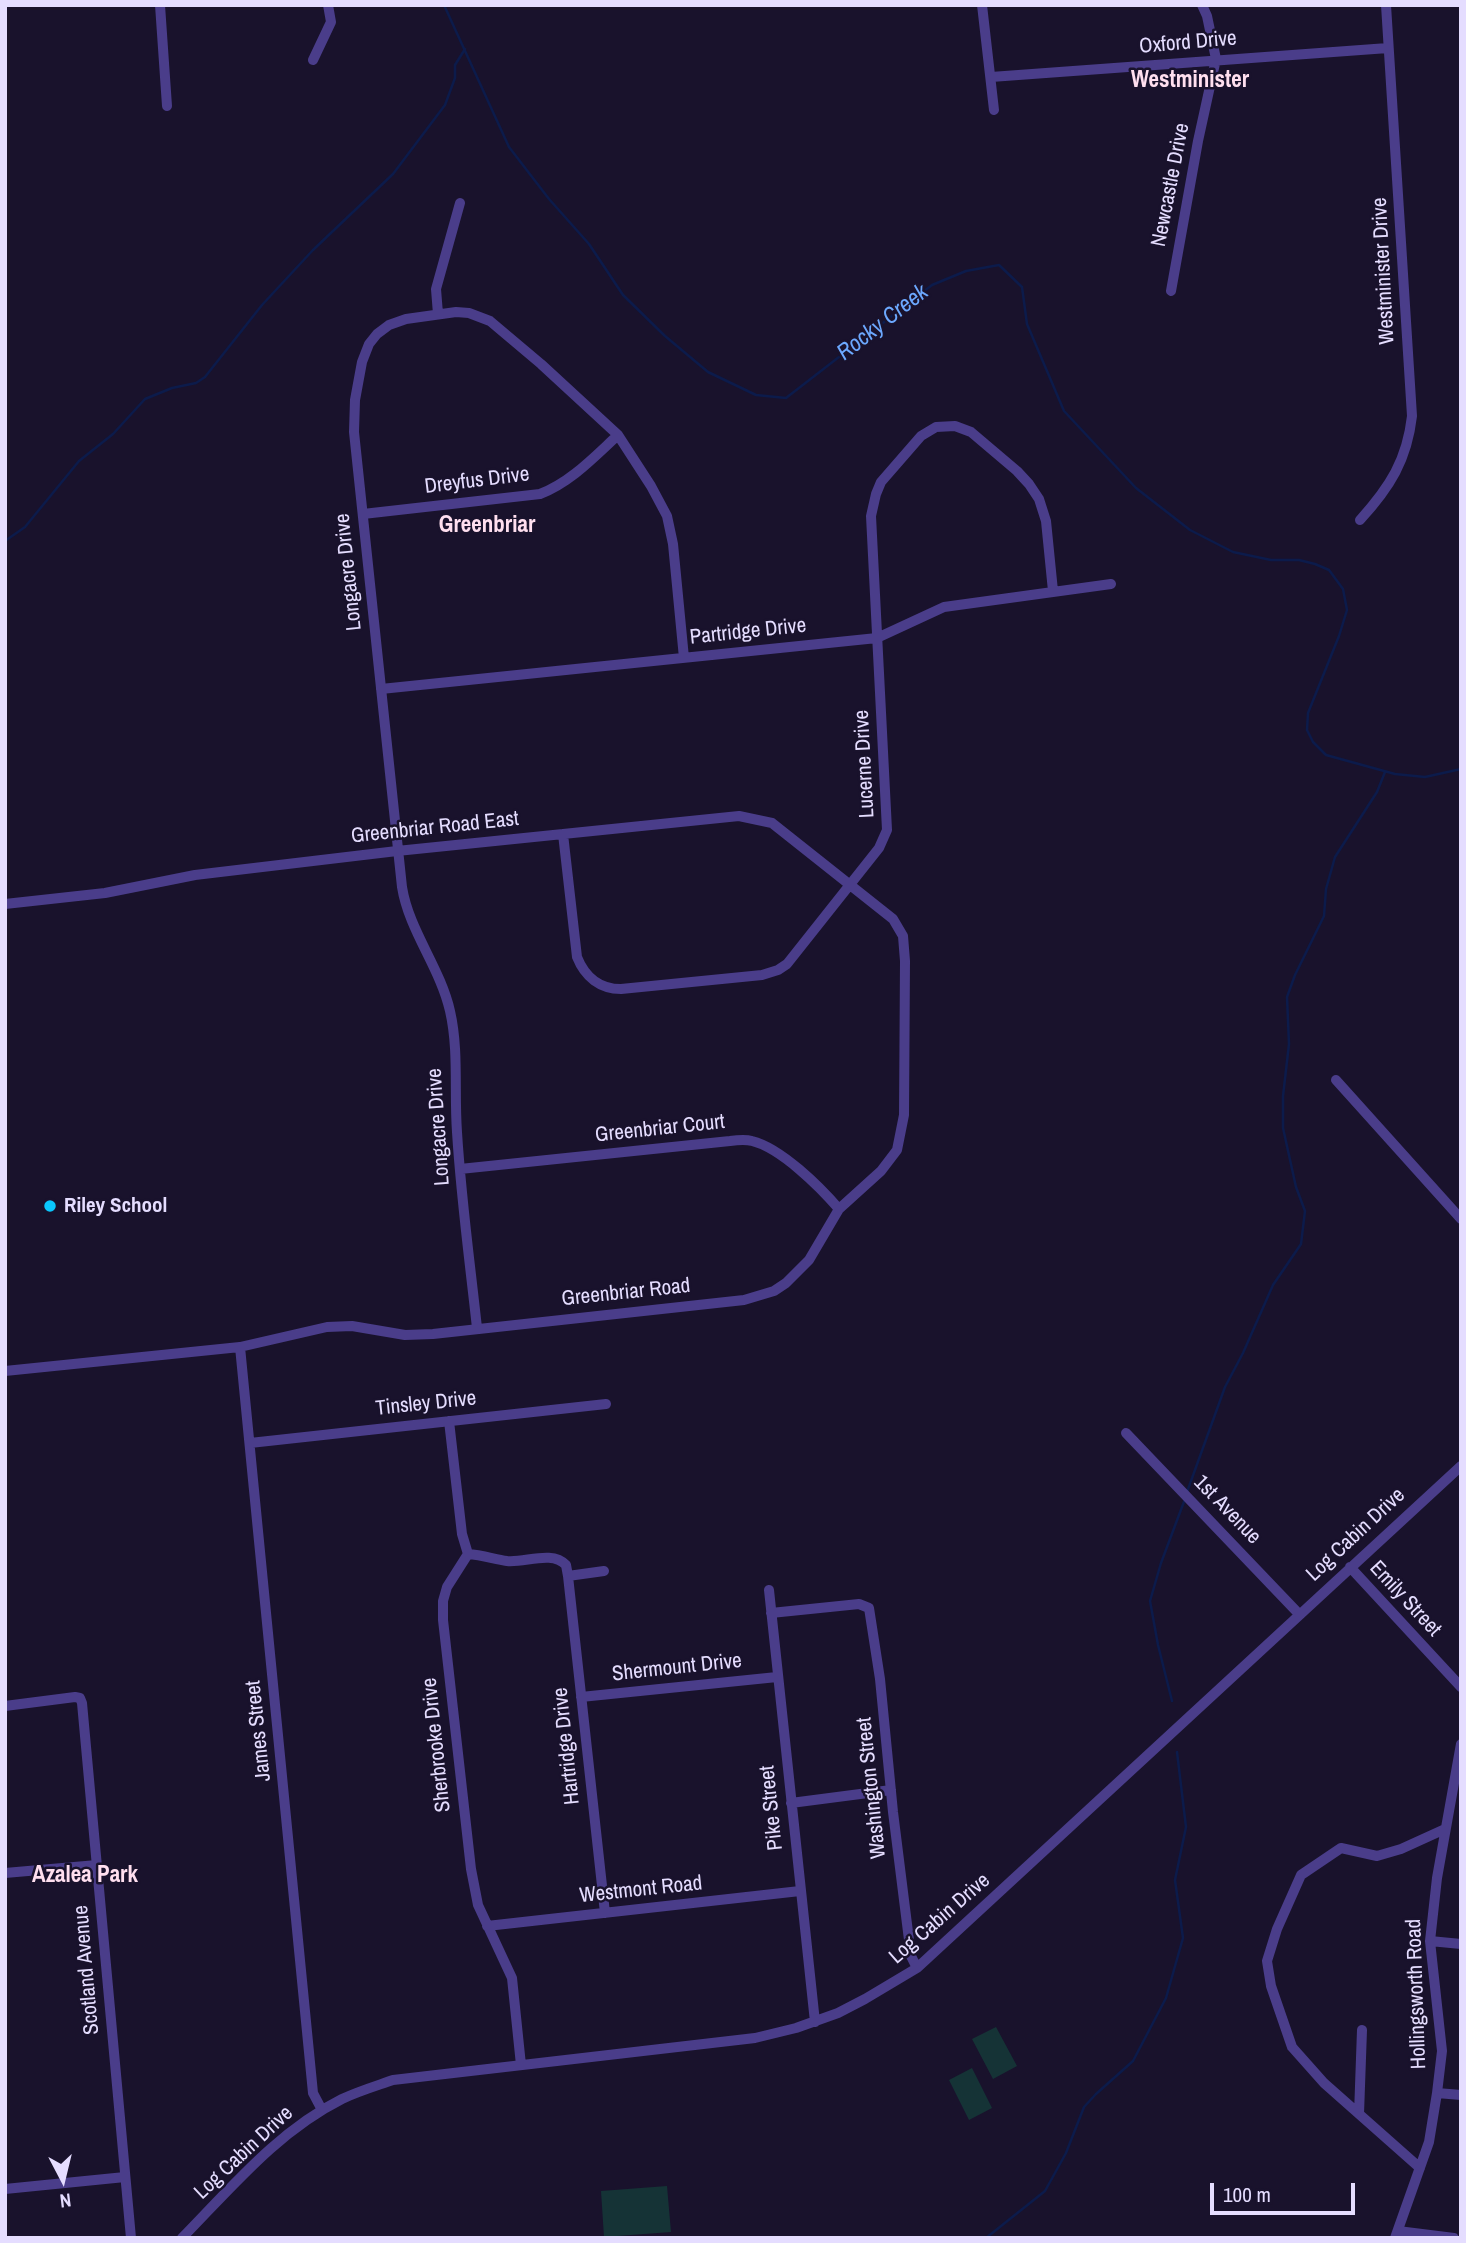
<!DOCTYPE html>
<html>
<head>
<meta charset="utf-8">
<style>
  body { margin:0 }
  #map { position:relative; width:1466px; height:2243px; overflow:hidden; background:#19122c; font-family:"Archivo Narrow",sans-serif }
  canvas { display:block }
  .frame { position:absolute; inset:0; border:7px solid #e5ddff; pointer-events:none }
  .north { position:absolute; left:28px; top:2145px; width:70px; height:70px; -webkit-text-stroke:5px #19122c; paint-order:stroke; rotate:173deg; font-size:19px; font-weight:700; line-height:28px; text-align:center; color:#e5ddff }
  .north::after { content:''; display:block; margin:auto; width:24px; height:32px; background:#e5ddff; clip-path:polygon(50% 0,100% 100%,50% 72%,0 100%) }
  .scale { position:absolute; left:1210px; top:2183px; width:145px; height:32px; box-sizing:border-box; border:4px solid #e5ddff; border-top:0; padding-left:9px; font-size:21px; line-height:24px; white-space:nowrap; color:#e5ddff; -webkit-text-stroke:5px #19122c; paint-order:stroke }
</style>
</head>
<body>
<div id="map">
<canvas width="1466" height="2243"></canvas>
<div class="frame"></div>
<div class="north">N</div>
<div class="scale">100 m</div>
</div>
<script>
const g = document.querySelector('canvas').getContext('2d');
g.lineJoin = 'round';
function fill(path, color) { g.fillStyle = color; g.fill(path, 'evenodd'); }
function strokePath(path, color, width, dash) { g.strokeStyle = color; g.lineWidth = width; g.lineCap = dash ? 'butt' : 'round'; g.setLineDash(dash || []); g.stroke(path); }
function drawText(font, color, halo, rows, align = 'center') {
  g.font = font + ' "Archivo Narrow",sans-serif'; g.lineWidth = 5; g.setLineDash([]); g.textBaseline = 'middle'; g.strokeStyle = halo; g.fillStyle = color; for (const [text, x, y, turn = 0] of rows) {
    g.save(); g.translate(x, y); g.rotate((+turn || 0) * Math.PI / 180); g.textAlign = isNaN(turn) ? turn : align; if (halo) g.strokeText(text, 0, 0); g.fillText(text, 0, 0); g.restore();
  }
}
const green = new Path2D(`
  M 996,2027 L 1017,2066 L 993,2079 L 972,2039 Z
  M 972,2068 L 992,2108 L 969,2120 L 949,2080 Z
  M 667,2186 L 671,2232 L 604,2237 L 601,2191 Z`);
const stream = new Path2D(`
  M 444,5 L 509,147 L 549,199 L 589,244 L 623,295 L 665,336 L 708,372 L 756,395 L 786,398 L 932,285 L 966,271 L 999,265 L 1022,287 L 1027,324 L 1064,411 L 1136,488 L 1190,530 L 1233,552 L 1271,560 L 1299,560 L 1315,564 L 1329,570 L 1343,589 L 1347,610 L 1339,636 L 1308,713 L 1307,730 L 1313,742 L 1326,755 L 1395,774 L 1425,777 L 1461,769
  M 5,541 L 25,527 L 79,461 L 113,434 L 145,399 L 172,388 L 196,383 L 205,377 L 262,305 L 313,250 L 393,174 L 445,105 L 455,78 L 455,65 L 465,49
  M 1187,1492 L 1225,1387 L 1243,1353 L 1273,1285 L 1301,1244 L 1305,1211 L 1296,1187 L 1283,1128 L 1283,1096 L 1289,1044 L 1287,997 L 1295,975 L 1324,916 L 1326,889 L 1335,857 L 1377,792 L 1385,772
  M 1172,1701 L 1158,1645 L 1150,1601 L 1161,1563 L 1185,1499
  M 986,2238 L 1045,2191 L 1066,2153 L 1084,2107 L 1096,2094 L 1133,2061 L 1166,1998 L 1183,1938 L 1175,1880 L 1186,1827 L 1177,1752`);
const minor = new Path2D(`
  M 160,5 L 167,106
  M 982,5 L 994,110
  M 313,60 L 331,22 L 328,5
  M 991,77 L 1388,48
  M 1171,291 L 1198,141 L 1216,59 L 1207,16 L 1202,5
  M 438,314 L 436,289 L 460,203
  M 363,514 L 540,494 C 571,482 594,457 618,435
  M 1360,520 C 1390,487 1407,460 1412,416 L 1386,5
  M 381,689 L 877,638 L 944,607 L 1111,584
  M 563,834 L 577,957 C 585,977 600,989 621,989 L 762,975 L 778,970 L 787,964 L 879,848 L 887,830 L 871,516 L 876,494 L 881,482 L 921,436 L 936,427 L 955,426 L 971,432 L 1017,471 L 1029,484 L 1039,499 L 1046,521 L 1053,591
  M 5,904 L 105,893 L 195,875 L 397,851 L 739,816 L 772,823 L 893,919 L 903,936 L 905,961 L 904,1115 L 897,1150 L 881,1171 L 839,1209 L 809,1260 L 786,1283 L 774,1291 L 744,1300 L 433,1334 L 405,1335 L 352,1326 L 327,1327 L 240,1347 L 5,1371
  M 1336,1080 L 1461,1219
  M 460,1169 L 730,1141 C 737,1140 745,1139 752,1141 C 781,1148 820,1187 839,1209
  M 477,1328 C 470,1263 461,1198 457,1132 C 454,1092 459,1050 450,1011 C 440,967 409,931 402,887 L 354,432 L 355,400 L 362,362 L 369,344 L 377,334 L 389,325 L 406,319 L 456,312 L 469,313 L 490,321 L 541,364 L 618,435 L 651,486 L 667,516 L 673,544 L 684,658
  M 240,1347 L 313,2093 L 322,2110
  M 449,1421 L 462,1534 L 468,1554
  M 1126,1433 L 1299,1614
  M 250,1443 L 606,1404
  M 468,1554 L 447,1587 L 443,1601 L 443,1620 L 471,1869 L 478,1905 L 512,1978 L 521,2065
  M 468,1554 C 482,1555 494,1559 507,1561 C 525,1563 552,1550 566,1565 L 568,1576 L 604,1571
  M 1350,1567 L 1461,1687
  M 568,1576 L 605,1913
  M 769,1590 L 815,2022
  M 771,1613 L 859,1604 L 869,1608 L 880,1679 L 893,1812 L 911,1956 L 917,1968
  M 581,1697 L 777,1677
  M 5,1706 L 75,1697 L 80,1698 L 82,1703 L 131,2238
  M 791,1803 L 891,1790
  M 5,1873 L 97,1865
  M 487,1926 L 800,1891
  M 1430,1941 L 1461,1944
  M 1437,2093 L 1461,2095
  M 1359,2114 L 1362,2030
  M 1420,2168 L 1324,2083 L 1292,2047 L 1271,1986 L 1267,1961 L 1277,1929 L 1301,1875 L 1341,1848 L 1377,1856 L 1401,1849 L 1445,1829
  M 5,2189 L 125,2177
  M 1398,2231 L 1454,2238
  M 182,2238 C 232,2187 278,2131 342,2099 C 359,2091 376,2086 393,2080 L 755,2038 L 796,2028 L 838,2013 L 865,1999 L 917,1968 L 1461,1466
  M 1395,2238 L 1429,2142 L 1437,2093 L 1442,2051 L 1430,1941 L 1437,1878 L 1461,1744`);
const markers = [
  [50,1206,7,"#0ac7fd"]
];
const streetNames = [
  ["Oxford Drive",1188,43,-5],
  ["Newcastle Drive",1171,185,-79],
  ["Westminister Drive",1384,271,-93],
  ["Dreyfus Drive",477,481,-7],
  ["Longacre Drive",349,572,-96],
  ["Partridge Drive",748,632,-6],
  ["Lucerne Drive",865,764,-93],
  ["Greenbriar Road East",435,828,-6],
  ["Longacre Drive",439,1127,-94],
  ["Greenbriar Court",660,1129,-6],
  ["Greenbriar Road",626,1293,-6],
  ["Tinsley Drive",426,1404,-6],
  ["1st Avenue",1227,1510,46],
  ["Log Cabin Drive",1356,1535,-43],
  ["Emily Street",1405,1599,47],
  ["Shermount Drive",677,1668,-6],
  ["James Street",259,1731,-96],
  ["Sherbrooke Drive",437,1745,-96],
  ["Hartridge Drive",567,1746,-96],
  ["Washington Street",872,1788,-96],
  ["Pike Street",772,1808,-96],
  ["Westmont Road",641,1890,-6],
  ["Log Cabin Drive",940,1919,-41],
  ["Scotland Avenue",87,1970,-95],
  ["Hollingsworth Road",1417,1994,-92],
  ["Log Cabin Drive",244,2153,-43]
];
const poiNames = [
  ["Riley School",64,1206]
];
const neighbourhoodNames = [
  ["Westminister",1190,81],
  ["Greenbriar",487,526],
  ["Azalea Park",85,1876]
];
const waterNames = [
  ["Rocky Creek",883,323,-38]
];
fill(green, '#153336');
strokePath(stream, '#0c1b4b', 2.5);
strokePath(minor, '#4a3d8a', 10);
for (const [x, y, r, color] of markers) { const dot = new Path2D(); dot.arc(x, y, r, 0, 2 * Math.PI); g.fillStyle = color; g.fill(dot); strokePath(dot, '#19122c', 2.5); }
drawText('21px', '#e5ddff', '#19122c', streetNames);
drawText('bold 21px', '#e5ddff', '#19122c', poiNames, 'left');
drawText('bold 23px', '#ffdfef', '#19122c', neighbourhoodNames);
drawText('italic 23px', '#6ca8fe', '#19122c', waterNames);
</script>
</body>
</html>
